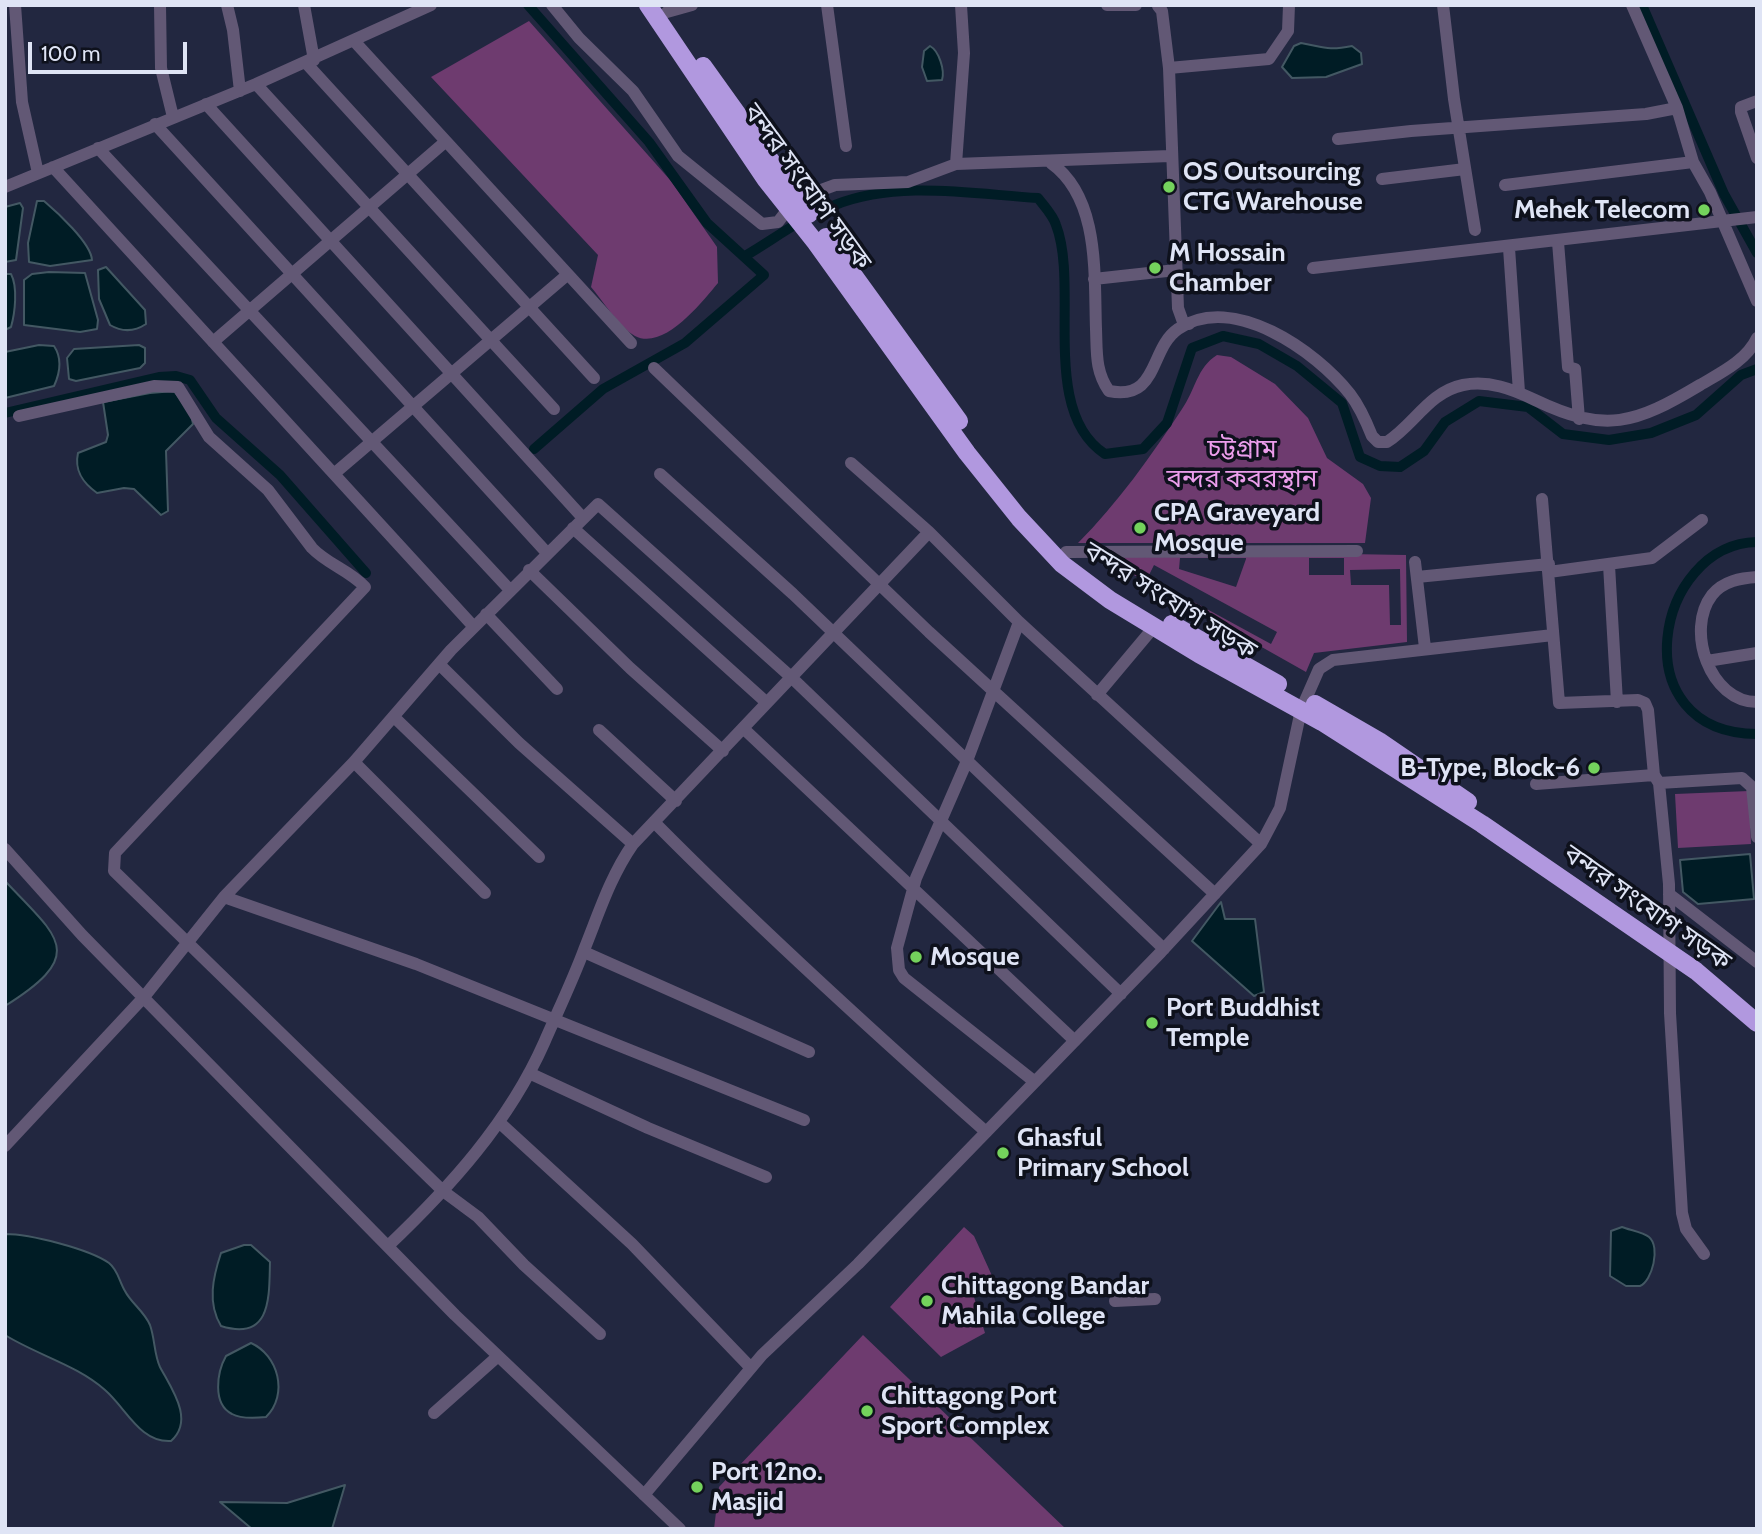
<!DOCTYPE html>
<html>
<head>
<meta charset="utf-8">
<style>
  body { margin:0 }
  #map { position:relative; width:1762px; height:1534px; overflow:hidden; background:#222740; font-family:Cabin,sans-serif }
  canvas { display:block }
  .frame { position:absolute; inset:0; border:7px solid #dfe4f5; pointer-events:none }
  .scale { position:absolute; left:28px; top:42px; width:159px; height:32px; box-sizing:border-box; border:4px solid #dfe4f5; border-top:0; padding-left:9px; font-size:21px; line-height:24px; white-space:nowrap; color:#dfe4f5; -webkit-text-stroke:5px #0e111c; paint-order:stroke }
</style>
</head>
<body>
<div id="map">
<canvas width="1762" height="1534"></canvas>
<div class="frame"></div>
<div class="scale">100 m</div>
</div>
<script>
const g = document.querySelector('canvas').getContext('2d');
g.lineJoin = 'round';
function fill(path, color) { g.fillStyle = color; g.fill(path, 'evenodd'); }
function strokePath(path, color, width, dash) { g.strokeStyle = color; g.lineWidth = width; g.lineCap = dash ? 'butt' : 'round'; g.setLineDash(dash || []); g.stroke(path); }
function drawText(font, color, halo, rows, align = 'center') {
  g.font = font + ' Cabin,"Noto Sans Bengali",sans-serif'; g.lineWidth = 7; g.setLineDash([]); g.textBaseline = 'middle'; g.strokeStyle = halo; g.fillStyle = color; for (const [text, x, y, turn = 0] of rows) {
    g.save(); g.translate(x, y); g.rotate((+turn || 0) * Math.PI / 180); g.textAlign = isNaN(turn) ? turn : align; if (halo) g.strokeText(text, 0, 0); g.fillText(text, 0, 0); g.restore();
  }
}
const green = new Path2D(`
  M 529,21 L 671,181 L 717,247 L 718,283 C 702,302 664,351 635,336 C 619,327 603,301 591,287 L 598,255 L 431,77 Z
  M 1217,355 L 1231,357 L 1275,384 L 1308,418 L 1327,458 L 1363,484 L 1371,498 L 1365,543 L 1078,543 C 1117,504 1152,455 1182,409 C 1195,391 1197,367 1217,355 Z
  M 1348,554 L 1406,555 L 1407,642 L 1314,653 L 1306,672 L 1102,557 ZM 1180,558 L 1246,558 L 1246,559 L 1236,587 L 1179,569 ZM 1309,558 L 1344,558 L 1344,575 L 1309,575 ZM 1154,565 L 1277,632 L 1271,644 L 1148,577 ZM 1400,569 L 1401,625 L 1390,625 L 1389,585 L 1351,585 L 1350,570 Z
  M 1749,791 L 1751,844 L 1678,848 L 1675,794 Z
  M 964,1227 L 974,1236 L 993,1278 L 974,1297 L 985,1333 L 941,1357 L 890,1307 Z
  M 863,1335 L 1066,1529 L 714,1529 L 719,1487 Z`);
const water = new Path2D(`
  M 1301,43 C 1324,47 1327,51 1352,46 L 1361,53 L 1362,64 L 1326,77 L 1292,78 L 1282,67 L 1294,46 Z
  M 930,46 C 939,51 945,70 942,80 L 927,81 L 922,67 L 924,51 Z
  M 37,201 L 44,201 C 57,212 91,243 92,260 L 50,266 L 29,262 L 28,243 Z
  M 20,203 L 23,208 L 16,260 L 5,262 L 5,207 Z
  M 106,267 L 145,310 L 146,324 C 134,332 122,332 110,325 L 99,299 L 98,270 Z
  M 49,272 L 85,273 L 98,320 L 97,329 L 80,332 L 24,325 L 24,280 L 32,274 Z
  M 5,274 L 11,274 C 18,287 15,313 11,327 L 5,330 Z
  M 39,345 L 54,346 C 62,358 60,373 54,386 L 5,398 L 5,352 Z
  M 139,345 L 145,348 L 145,363 L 140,368 L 76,381 L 69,379 L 67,358 L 74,349 Z
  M 174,391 L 191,414 L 193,424 L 166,451 L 168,511 L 161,515 L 134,489 L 124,488 L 97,493 C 83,483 74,471 78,453 L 106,442 L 108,435 L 103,402 L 150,393 Z
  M 1750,854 L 1754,899 L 1698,904 L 1683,892 L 1680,860 Z
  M 5,881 C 59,938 88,954 5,1006 Z
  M 1221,902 L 1225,919 L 1255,919 L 1264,992 L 1254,996 L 1192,941 Z
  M 1622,1227 C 1629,1230 1643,1232 1649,1237 C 1661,1247 1652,1281 1640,1286 L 1626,1286 L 1610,1276 L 1611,1231 Z
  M 5,1234 C 30,1234 89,1249 109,1263 C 118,1270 119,1281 125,1291 C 131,1303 144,1311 150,1325 C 155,1339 154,1354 160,1367 C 171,1388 195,1420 171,1441 C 140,1443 126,1408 105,1390 C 77,1365 37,1355 5,1335 Z
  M 244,1245 L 251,1245 L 270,1262 C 269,1296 272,1342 221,1326 C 207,1303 213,1277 221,1253 Z
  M 251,1343 C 278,1355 289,1394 266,1417 C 256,1418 241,1419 232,1414 C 212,1404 217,1372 226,1356 Z
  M 345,1485 L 332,1529 L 252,1529 L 220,1502 L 287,1503 Z`);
const canal = new Path2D(`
  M 528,5 L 649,142 L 707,223 L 764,275 L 685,343 L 603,389 L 534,449
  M 1642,5 L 1724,194 L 1757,253
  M 745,256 C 774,239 804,216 835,205 C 898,180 972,194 1038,198 C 1044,206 1053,215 1056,225 C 1080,287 1039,411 1105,454 L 1143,449 L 1167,423 L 1192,348 L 1223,336 L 1259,344 L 1297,366 L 1342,403 L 1360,457 L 1380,466 L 1400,467 L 1424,451 L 1445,422 L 1479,401 L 1528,407 L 1563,434 L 1609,440 L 1651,433 L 1696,415 L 1741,375 L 1757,369
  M 5,413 L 159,377 L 176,376 L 190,380 L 216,418 L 280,475 L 366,573
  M 1757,542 C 1655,544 1620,733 1757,734`);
const minor = new Path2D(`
  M 15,5 L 22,102 L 38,173
  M 160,5 L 161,68 L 173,117
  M 227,5 L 233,30 L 240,91
  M 304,5 L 314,60
  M 552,5 L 579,38 L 633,91 L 678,156 L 762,224 L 778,222 L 789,208
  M 827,5 L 846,146
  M 1107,5 L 1136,5
  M 1443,5 L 1454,99 L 1475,230
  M 1632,5 L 1677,108 L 1693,162 L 1710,192 L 1757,301
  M 1158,6 L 1162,11 L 1169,68 L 1178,308 L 1183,322 L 1189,324
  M 667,12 L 692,5
  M 355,42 L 631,343
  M 306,63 L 594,378
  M 1169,68 L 1269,59 L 1288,31 L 1289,5
  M 256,84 L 554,409
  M 1757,101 L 1741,107 L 1741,112 L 1757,158
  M 206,104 L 583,518
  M 155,124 L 547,553
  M 1338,139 L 1411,131 L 1646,114 L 1677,108
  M 98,148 L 510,590
  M 1051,163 C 1100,198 1094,274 1096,329 C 1097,352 1095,371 1109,391 C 1159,401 1149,349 1178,329 C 1233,292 1316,351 1350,394 C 1360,407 1366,421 1372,436 L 1378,442 L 1387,442 C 1414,425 1429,392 1463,385 C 1489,380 1512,389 1535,400 C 1606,434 1635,424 1700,385 C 1720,373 1746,361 1757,338
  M 956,164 L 964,53 L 961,5
  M 53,167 L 474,627
  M 1382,179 L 1465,169
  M 1505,185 L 1693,162
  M 5,187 L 256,84 L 431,5
  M 797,199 L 835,185 L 908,182 L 956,164 L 1170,156
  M 1558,242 L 1568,367 L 1575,369 L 1579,419
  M 1509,248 L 1519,392
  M 1313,268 L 1757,217
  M 1094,279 L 1176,270
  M 213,342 L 445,142
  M 654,368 L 929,632 L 1215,894
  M 19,416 L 154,386 L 178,387 L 209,437 L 268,490 L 312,548 C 327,564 349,570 365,587 L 115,853 L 114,871 L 443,1191 L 478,1217 L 524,1265 L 600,1334
  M 851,463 L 929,532 L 1019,622 L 1261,844
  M 335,473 L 567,275
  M 660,474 L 793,594 L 1164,949
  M 1542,499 L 1559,703 L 1638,700 L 1645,703 L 1648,710 L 1654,775 L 1659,783 L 1669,884 L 1670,1013 L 1682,1213 L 1686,1229 L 1704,1254
  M 573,528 L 767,703
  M 1066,552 L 1357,551
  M 1415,562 L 1425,648
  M 1609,565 L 1617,702
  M 529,570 L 630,668 L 723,751
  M 1549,572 L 1652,558 L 1702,520
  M 1417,577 L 1549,564
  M 1757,577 C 1741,578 1723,581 1712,595 C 1685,630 1710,702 1757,702
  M 486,614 L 557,689
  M 1019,622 L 967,761 L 916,878 L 897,948 L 899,970 L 904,978 L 1035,1082
  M 1707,661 L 1757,653
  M 439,664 L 519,743 L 633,844
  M 1097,695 L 1154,627
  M 394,717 L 539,857
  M 744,729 L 1075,1041
  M 599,730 L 676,801
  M 354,762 L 485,893
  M 1659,783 L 1742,778 L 1752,787 L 1757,837
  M 1536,784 L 1654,775
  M 655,823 C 761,930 872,1031 985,1131
  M 5,849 L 82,935 L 455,1315 L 680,1529
  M 1669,894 L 1757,962
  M 224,897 L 416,964 L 804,1120
  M 584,952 L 809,1052
  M 529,1073 L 648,1128 L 766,1177
  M 500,1123 L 632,1244 L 751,1368
  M 5,1146 L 144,997 L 224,897 L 354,762 L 451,650 L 598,504 L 791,677 L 1121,994
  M 388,1246 C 450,1187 509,1122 544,1043 C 557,1013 572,982 584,950 C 599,913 610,877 633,844 L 929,532
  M 1115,1301 L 1155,1299
  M 434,1413 L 497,1357
  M 644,1495 L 762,1355 L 858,1264 L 1161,952 L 1261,844 L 1280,808 L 1301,710 L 1319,669 L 1333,660 L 1553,635`);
const highway = new Path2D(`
  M 648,5 L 766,180 L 816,243 L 967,453 L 1019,518 L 1062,564 L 1110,600 L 1199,654 L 1322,722 L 1482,824 L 1696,971 L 1757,1023
  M 703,66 L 809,214
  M 826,237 L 959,421
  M 1172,624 L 1278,684
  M 1315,704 L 1379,741 L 1468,802`);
const markers = [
  [1169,187,7,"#74d25c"],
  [1704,210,7,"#74d25c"],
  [1155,268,7,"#74d25c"],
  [1140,528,7,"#74d25c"],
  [1594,768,7,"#74d25c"],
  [916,957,7,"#74d25c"],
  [1152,1023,7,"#74d25c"],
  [1003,1153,7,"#74d25c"],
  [927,1301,7,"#74d25c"],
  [867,1411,7,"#74d25c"],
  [697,1487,7,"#74d25c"]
];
const poiNames = [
  ["OS Outsourcing",1183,172],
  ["CTG Warehouse",1183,202],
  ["Mehek Telecom",1690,210,"right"],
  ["M Hossain",1169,253],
  ["Chamber",1169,283],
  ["CPA Graveyard",1154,513],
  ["Mosque",1154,543],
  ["B-Type, Block-6",1580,768,"right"],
  ["Mosque",930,957],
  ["Port Buddhist",1166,1008],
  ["Temple",1166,1038],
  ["Ghasful",1017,1138],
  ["Primary School",1017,1168],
  ["Chittagong Bandar",941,1286],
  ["Mahila College",941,1316],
  ["Chittagong Port",881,1396],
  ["Sport Complex",881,1426],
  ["Port 12no.",711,1472],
  ["Masjid",711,1502]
];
const streetNames = [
  ["বন্দর সংযোগ সড়ক",807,187,54],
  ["বন্দর সংযোগ সড়ক",1170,601,32],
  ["বন্দর সংযোগ সড়ক",1647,908,35]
];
const parkNames = [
  ["চট্টগ্রাম",1242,449],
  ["বন্দর কবরস্থান",1242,479]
];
fill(green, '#6e3b6f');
fill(water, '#001c25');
strokePath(water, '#435863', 2);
strokePath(canal, '#001c25', 10);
strokePath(minor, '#625875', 12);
strokePath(highway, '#b198df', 18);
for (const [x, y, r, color] of markers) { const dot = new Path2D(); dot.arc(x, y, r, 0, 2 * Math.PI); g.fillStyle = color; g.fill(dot); strokePath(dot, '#0e111c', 2.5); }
drawText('bold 26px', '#dfe4f5', '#0e111c', poiNames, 'left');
drawText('26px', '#dfe4f5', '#0e111c', streetNames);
drawText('26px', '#ec9eec', '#0e111c', parkNames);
</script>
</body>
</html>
